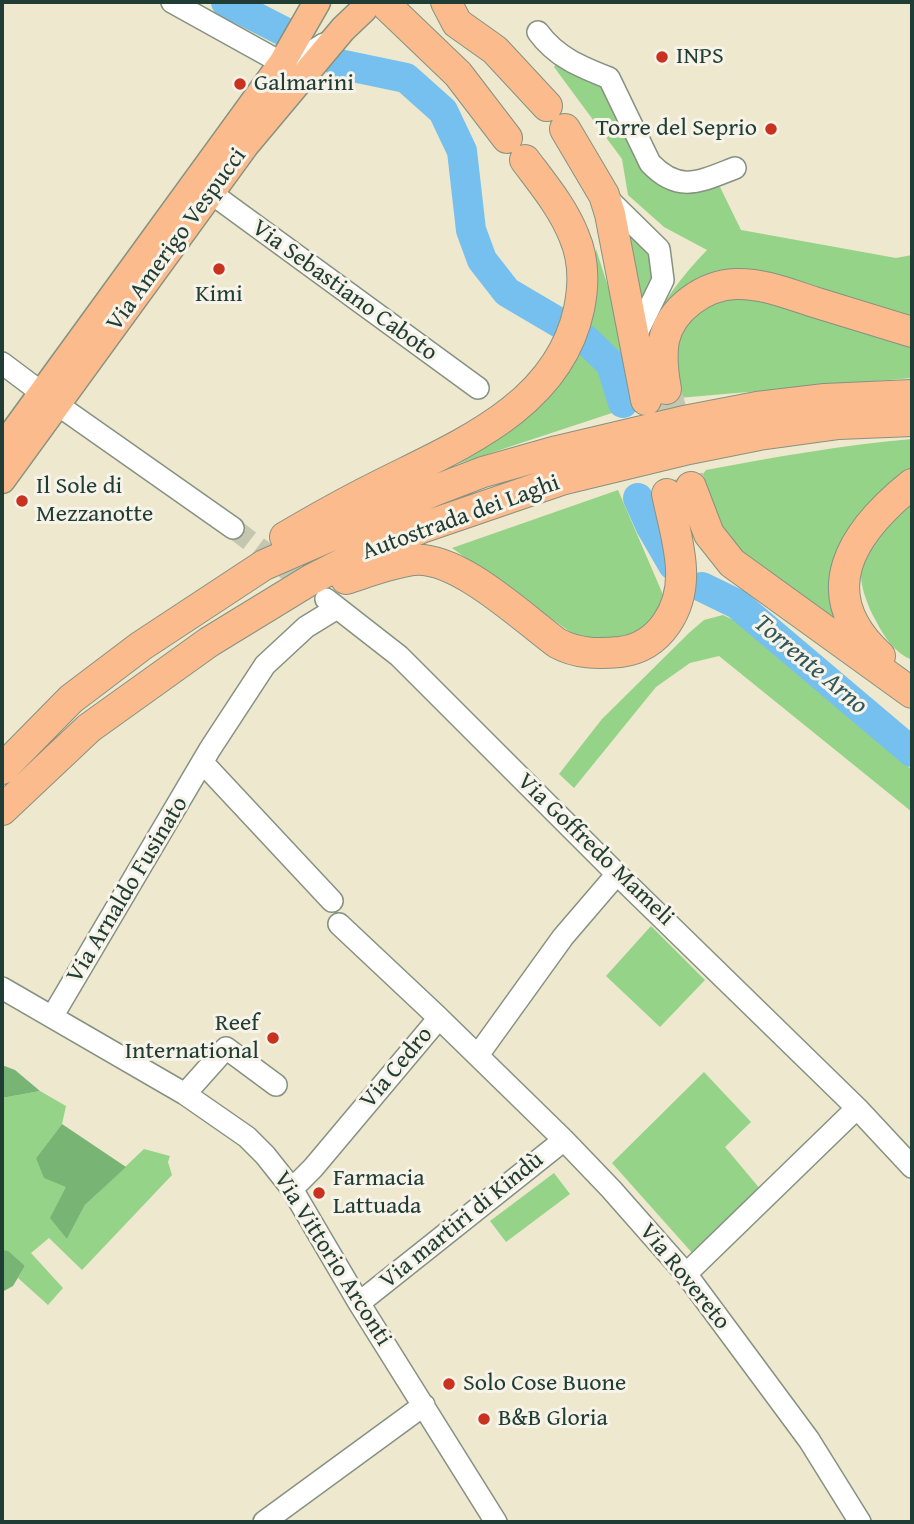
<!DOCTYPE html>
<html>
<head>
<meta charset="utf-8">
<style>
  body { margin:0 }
  #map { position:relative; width:914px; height:1524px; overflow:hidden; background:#ede8ce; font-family:"Gentium Book Plus",serif }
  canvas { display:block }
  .frame { position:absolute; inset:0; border:4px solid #1f3d34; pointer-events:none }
</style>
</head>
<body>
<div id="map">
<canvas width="914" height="1524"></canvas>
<div class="frame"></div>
</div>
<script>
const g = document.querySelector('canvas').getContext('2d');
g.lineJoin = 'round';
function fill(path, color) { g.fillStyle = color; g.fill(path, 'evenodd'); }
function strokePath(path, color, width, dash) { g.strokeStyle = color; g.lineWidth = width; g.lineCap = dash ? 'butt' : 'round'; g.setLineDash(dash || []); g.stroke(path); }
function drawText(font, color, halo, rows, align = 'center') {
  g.font = font + ' "Gentium Book Plus",serif'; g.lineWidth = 6; g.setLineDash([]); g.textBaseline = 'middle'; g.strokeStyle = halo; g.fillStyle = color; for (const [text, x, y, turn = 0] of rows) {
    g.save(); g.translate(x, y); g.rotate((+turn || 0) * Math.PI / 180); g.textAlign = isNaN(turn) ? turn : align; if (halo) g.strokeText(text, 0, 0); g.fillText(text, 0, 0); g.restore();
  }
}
const green = new Path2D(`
  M 559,59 L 605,81 L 653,177 L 682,192 L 720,187 L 741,230 L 896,258 L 912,255 L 912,319 L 717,279 L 655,343 L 646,336 C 661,303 682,276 707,250 L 664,227 L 628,195 L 622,159 L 554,67 Z
  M 627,231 L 648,247 L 653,283 L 641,317 Z
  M 596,249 L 618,318 L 638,408 L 634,408 L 616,353 L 588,327 L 596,290 Z
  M 732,298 L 749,298 L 912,339 L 912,378 L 678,398 L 675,374 L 679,325 L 711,303 Z
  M 576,351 C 601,361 605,389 612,413 L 427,474 Z
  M 912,439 L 912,469 L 904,473 L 833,607 L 837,628 L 730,543 L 700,478 L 706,470 C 775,457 843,445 912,439 Z
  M 618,490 L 664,597 L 651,626 L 618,641 L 576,636 L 452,548 Z
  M 912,494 L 912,660 C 895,653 884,637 876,621 C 842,556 871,541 912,494 Z
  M 723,615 L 744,625 L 795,663 L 912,770 L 912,812 L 719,656 L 690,663 L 656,687 L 574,788 L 559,774 L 602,719 L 690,632 L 704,620 Z
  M 651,926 L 705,980 L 660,1027 L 606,976 Z
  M 704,1072 L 751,1122 L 725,1147 L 761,1190 L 694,1255 L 612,1163 Z
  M 40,1091 L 66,1106 L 62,1124 L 36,1158 L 67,1187 L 67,1239 L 85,1205 L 144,1149 L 170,1156 L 168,1162 L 172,1175 L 82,1270 L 49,1238 L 31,1253 L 63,1288 L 48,1305 L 18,1278 L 25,1266 L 2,1250 L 2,1098 Z
  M 554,1173 L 570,1194 L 506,1242 L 490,1221 Z`);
const forest = new Path2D(`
  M 2,1065 L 15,1070 L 40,1091 L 2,1098 Z
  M 62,1124 L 126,1167 L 85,1205 L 67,1239 L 50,1218 L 66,1187 L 44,1178 L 36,1158 Z
  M 2,1250 L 8,1251 L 25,1266 L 13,1286 L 2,1292 Z`);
const river = new Path2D(`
  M 226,2 L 283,31
  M 339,64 L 406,78 L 443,111 L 462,151 L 471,230 L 482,260 L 507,292 L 563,325
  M 585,339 L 611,364 L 623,403
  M 638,498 L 651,527 L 673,565
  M 702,587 L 737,604 L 912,752`);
const minorTunnel = new Path2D(`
  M 233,528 L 315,591`);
const highwayTunnel = new Path2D(`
  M 666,389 L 691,487`);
const minor = new Path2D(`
  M 172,2 L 282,63 L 300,59 L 324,44
  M 538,32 C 556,57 581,67 609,78 L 650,163 C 679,194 701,181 735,168
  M 211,193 L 478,388
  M 605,196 L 659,249 L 663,280 L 634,339
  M 2,363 L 42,393
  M 58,405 L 233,528
  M 326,599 L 399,656 L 617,874 L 857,1108 L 912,1167
  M 203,763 L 332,901
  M 2,988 L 185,1094 L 247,1137 L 265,1155 L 292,1189 L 359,1303 L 496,1522
  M 52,1017 L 210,749 L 265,665 L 306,627 L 337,608
  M 439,1018 L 564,1140 L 611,1189 L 686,1274 L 809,1440 L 860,1522
  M 478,1055 L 563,937 L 617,874
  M 185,1094 L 226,1048 L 276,1085
  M 292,1189 L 313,1168 L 439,1018 L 339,924
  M 686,1274 L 857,1108
  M 359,1303 L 564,1140
  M 264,1522 L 424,1405`);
const major = new Path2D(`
  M 2,448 L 282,63 L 317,2
  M 2,480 L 245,146 L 343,29 L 364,9`);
const highway = new Path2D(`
  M 446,2 L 457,23 L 495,50 L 547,106
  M 387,6 L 458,74 L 507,138
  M 565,129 L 604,195 L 610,214 L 646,400
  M 666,389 C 663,373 661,356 664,340 C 671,309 704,285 736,284 C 762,283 789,294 814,302 C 847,312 880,322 912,332
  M 691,487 L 709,534 L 732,563 L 912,693
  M 285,537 C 314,520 344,503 374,488 C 454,447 558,409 579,309 C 584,285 584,259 574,236 C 563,208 543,184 525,160
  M 346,579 C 368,572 391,563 414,560 C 458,556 522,617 557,643 C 577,654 598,654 620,652 C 661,647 683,608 681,569 C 680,544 672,518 667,494
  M 880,656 C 811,593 852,532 912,484
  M 2,769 L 71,699 L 141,646 L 264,565 L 436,490 L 483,472 L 557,451 L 684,421 L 757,407 L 825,399 L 912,395
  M 2,810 L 89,728 L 209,642 L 312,579 L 369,550 L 424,527 L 561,480 L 689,449 L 759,435 L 839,424 L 912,421`);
const markers = [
  [662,57,7,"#c8321e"],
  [240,84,7,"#c8321e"],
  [771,129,7,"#c8321e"],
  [219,269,7,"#c8321e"],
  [22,501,7,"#c8321e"],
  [273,1038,7,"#c8321e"],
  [319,1193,7,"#c8321e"],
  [449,1384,7,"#c8321e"],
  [484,1419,7,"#c8321e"]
];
const poiNames = [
  ["INPS",676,57],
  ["Galmarini",254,84],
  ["Torre del Seprio",757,129,"right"],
  ["Kimi",219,295,"center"],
  ["Il Sole di",36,487],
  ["Mezzanotte",36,515],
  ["Reef",259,1024,"right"],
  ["International",259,1052,"right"],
  ["Farmacia",333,1179],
  ["Lattuada",333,1207],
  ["Solo Cose Buone",463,1384],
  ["B&B Gloria",498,1419]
];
const streetNames = [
  ["Via Amerigo Vespucci",177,240,-54],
  ["Via Sebastiano Caboto",344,291,36],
  ["Autostrada dei Laghi",461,518,-20],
  ["Via Goffredo Mameli",595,850,44],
  ["Via Arnaldo Fusinato",128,890,-59],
  ["Via Cedro",397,1068,-50],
  ["Via martiri di Kindù",462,1221,-39],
  ["Via Vittorio Arconti",332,1259,58],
  ["Via Rovereto",684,1277,51]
];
const waterNames = [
  ["Torrente Arno",810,665,40]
];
fill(green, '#95d388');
fill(forest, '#78b574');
strokePath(river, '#75c0ee', 30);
strokePath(minorTunnel, '#c4c6af', 21, [21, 10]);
strokePath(highwayTunnel, '#c4c6af', 30, [30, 15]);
strokePath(minor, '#869281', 24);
strokePath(major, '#869281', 29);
strokePath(highway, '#869281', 32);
strokePath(minor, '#fff', 21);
strokePath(major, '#fbbb8c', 26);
strokePath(highway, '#fbbb8c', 30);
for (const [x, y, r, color] of markers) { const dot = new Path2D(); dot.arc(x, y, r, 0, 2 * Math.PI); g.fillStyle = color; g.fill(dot); strokePath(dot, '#f7f3e8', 2.5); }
drawText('24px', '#1f3d34', '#f7f3e8', poiNames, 'left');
drawText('24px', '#1f3d34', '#f7f3e8', streetNames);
drawText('italic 26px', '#305759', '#f7f3e8', waterNames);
</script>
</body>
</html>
